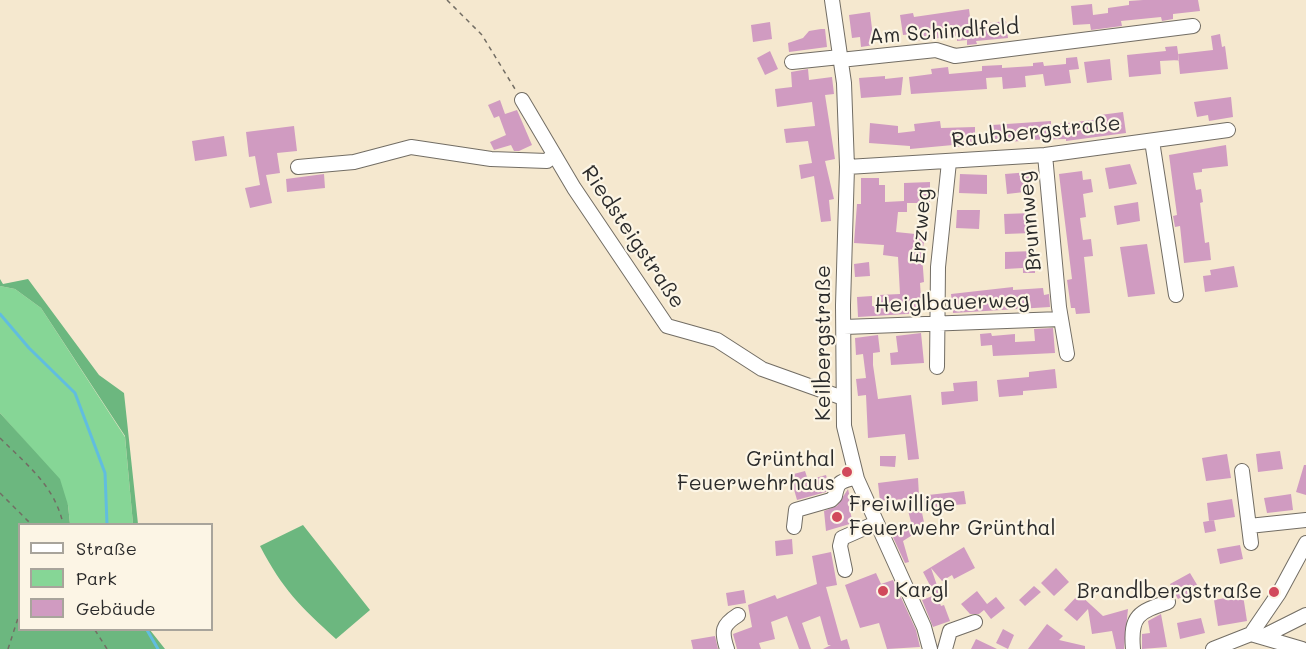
<!DOCTYPE html>
<html>
<head>
<meta charset="utf-8">
<style>
  body { margin:0 }
  #map { position:relative; width:1306px; height:649px; overflow:hidden; background:#f5e8cf; font-family:Mali,sans-serif }
  canvas { display:block }
  .legend { position:absolute; left:18px; top:523px; width:195px; height:108px; box-sizing:border-box; background:#fcf5e5; border:2px solid #a8a49b; margin:0; padding:8px 10px; list-style:none; font-size:18px; color:#2b2b2b }
  .legend li { display:flex; align-items:center; gap:12px; height:30px }
  .legend b { width:30px; border:2px solid #a8a49b }
</style>
</head>
<body>
<div id="map">
<canvas width="1306" height="649"></canvas>
<ul class="legend">
<li><b style="height:8px;background:#fff"></b>Straße</li>
<li><b style="height:16px;background:#86d696"></b>Park</li>
<li><b style="height:16px;background:#d09bc1"></b>Gebäude</li>
</ul>
</div>
<script>
const g = document.querySelector('canvas').getContext('2d');
g.lineJoin = 'round';
function fill(path, color) { g.fillStyle = color; g.fill(path, 'evenodd'); }
function strokePath(path, color, width, dash) { g.strokeStyle = color; g.lineWidth = width; g.lineCap = dash ? 'butt' : 'round'; g.setLineDash(dash || []); g.stroke(path); }
function drawText(font, color, halo, rows, align = 'center') {
  g.font = font + ' Mali,sans-serif'; g.lineWidth = 4.5; g.setLineDash([]); g.textBaseline = 'middle'; g.strokeStyle = halo; g.fillStyle = color; for (const [text, x, y, turn = 0] of rows) {
    g.save(); g.translate(x, y); g.rotate((+turn || 0) * Math.PI / 180); g.textAlign = isNaN(turn) ? turn : align; if (halo) g.strokeText(text, 0, 0); g.fillText(text, 0, 0); g.restore();
  }
}
const green = new Path2D(`
  M 0,286 L 15,289 L 41,308 L 125,437 L 133,524 L 70,524 L 68,505 L 31,448 L 0,413 Z`);
const forest = new Path2D(`
  M 0,279 L 3,284 L 28,279 L 99,375 L 124,393 L 138,524 L 133,524 L 125,436 L 41,308 L 15,289 L 0,286 Z
  M 0,413 L 60,479 L 68,505 L 70,524 L 20,524 L 20,630 L 150,630 L 165,649 L 0,649 Z
  M 303,525 L 370,610 L 336,639 C 300,606 283,590 260,546 Z`);
const stream = new Path2D(`
  M 0,314 L 29,348 L 75,393 L 105,473 L 107,524
  M 147,630 L 158,649`);
const building = new Path2D(`
  M 1143,0 L 1198,0 L 1200,11 L 1173,14 L 1173,19 L 1162,21 L 1161,17 L 1121,21 L 1122,26 L 1091,30 L 1090,24 L 1073,25 L 1071,6 L 1092,4 L 1093,15 L 1108,13 L 1108,8 L 1129,5 L 1129,1 Z
  M 969,9 L 971,25 L 1006,21 L 1008,38 L 976,41 L 977,44 L 967,45 L 967,40 L 957,41 L 957,36 L 913,41 L 912,34 L 903,35 L 900,15 L 913,13 L 914,17 Z
  M 870,12 L 874,45 L 861,47 L 860,37 L 852,38 L 849,15 Z
  M 770,22 L 772,39 L 753,42 L 751,25 Z
  M 821,29 L 825,29 L 827,47 L 789,52 L 788,43 L 803,38 L 809,31 Z
  M 1220,34 L 1222,47 L 1225,46 L 1228,69 L 1180,74 L 1178,54 L 1213,50 L 1211,36 Z
  M 1177,46 L 1179,60 L 1160,61 L 1161,74 L 1129,77 L 1127,55 L 1166,51 L 1165,47 Z
  M 770,51 L 778,69 L 765,75 L 757,58 Z
  M 1077,57 L 1079,69 L 1069,70 L 1071,83 L 1045,86 L 1043,74 L 1025,76 L 1026,87 L 1003,89 L 1002,77 L 986,78 L 987,89 L 911,94 L 909,77 L 932,74 L 931,69 L 948,67 L 949,74 L 982,71 L 982,66 L 1002,65 L 1002,68 L 1033,66 L 1033,63 L 1043,62 L 1044,66 L 1066,64 L 1066,58 Z
  M 1110,59 L 1112,80 L 1087,83 L 1084,62 Z
  M 808,69 L 809,80 L 832,77 L 834,94 L 825,95 L 835,159 L 825,161 L 834,199 L 829,200 L 831,221 L 821,222 L 814,176 L 801,179 L 799,165 L 812,163 L 808,141 L 786,143 L 784,129 L 815,126 L 812,102 L 777,107 L 775,89 L 792,87 L 791,72 Z
  M 885,76 L 885,79 L 903,77 L 901,95 L 861,98 L 859,78 Z
  M 1231,97 L 1233,117 L 1209,121 L 1208,115 L 1197,117 L 1194,102 Z
  M 500,100 L 505,114 L 517,110 L 532,145 L 519,151 L 514,151 L 511,145 L 494,150 L 490,142 L 506,135 L 499,116 L 494,118 L 488,105 Z
  M 1123,112 L 1126,133 L 1066,141 L 1066,139 L 1028,140 L 994,144 L 992,125 L 1051,121 L 1051,125 L 1100,119 L 1100,115 Z
  M 940,121 L 941,128 L 975,127 L 975,146 L 953,147 L 953,145 L 910,149 L 910,146 L 869,143 L 870,123 L 898,126 L 898,133 L 915,131 L 914,124 Z
  M 294,126 L 297,151 L 277,153 L 280,173 L 266,175 L 272,203 L 250,208 L 245,188 L 260,185 L 255,156 L 249,157 L 246,132 Z
  M 224,136 L 227,156 L 195,161 L 192,141 Z
  M 1226,145 L 1228,166 L 1202,169 L 1202,172 L 1193,173 L 1196,190 L 1201,189 L 1203,202 L 1200,203 L 1205,243 L 1209,242 L 1211,260 L 1184,263 L 1180,226 L 1175,227 L 1173,216 L 1177,215 L 1169,155 Z
  M 1130,164 L 1137,184 L 1109,189 L 1105,168 Z
  M 1082,171 L 1083,180 L 1091,179 L 1093,192 L 1083,194 L 1086,217 L 1080,218 L 1083,240 L 1091,239 L 1093,256 L 1084,257 L 1090,313 L 1076,314 L 1075,308 L 1071,308 L 1067,280 L 1072,279 L 1059,174 Z
  M 1030,172 L 1033,191 L 1007,194 L 1005,174 Z
  M 324,174 L 325,188 L 287,192 L 286,179 Z
  M 960,174 L 987,175 L 987,194 L 959,193 Z
  M 861,178 L 879,178 L 879,185 L 885,185 L 885,202 L 904,201 L 904,183 L 930,182 L 930,203 L 907,203 L 907,212 L 898,212 L 896,232 L 925,235 L 922,255 L 924,282 L 920,283 L 922,313 L 858,317 L 857,297 L 872,296 L 872,306 L 878,306 L 879,295 L 900,294 L 898,257 L 883,255 L 884,245 L 854,243 L 857,204 L 861,204 Z
  M 1138,202 L 1140,221 L 1117,225 L 1114,206 Z
  M 957,210 L 980,210 L 979,229 L 956,228 Z
  M 1032,213 L 1032,233 L 1005,234 L 1004,214 Z
  M 1147,244 L 1155,294 L 1128,297 L 1120,247 Z
  M 1035,251 L 1035,273 L 1023,273 L 1023,268 L 1005,269 L 1005,252 Z
  M 869,262 L 870,276 L 855,277 L 854,264 Z
  M 1234,266 L 1238,287 L 1205,292 L 1203,276 L 1211,275 L 1210,270 Z
  M 1013,287 L 1013,290 L 1043,288 L 1044,295 L 1049,294 L 1050,307 L 953,313 L 951,294 Z
  M 1053,328 L 1055,353 L 993,356 L 992,345 L 981,346 L 980,334 L 991,333 L 992,336 L 1015,334 L 1015,342 L 1035,341 L 1034,329 Z
  M 921,333 L 924,363 L 891,365 L 890,353 L 898,352 L 896,336 Z
  M 878,335 L 880,352 L 873,353 L 873,365 L 878,399 L 911,395 L 919,459 L 908,460 L 905,434 L 868,438 L 866,395 L 858,396 L 856,379 L 866,378 L 863,354 L 856,355 L 855,338 Z
  M 1055,369 L 1057,388 L 1023,391 L 1023,395 L 999,397 L 997,380 L 1029,377 L 1029,372 Z
  M 977,381 L 978,401 L 942,405 L 941,392 L 954,391 L 953,383 Z
  M 1280,451 L 1283,469 L 1258,472 L 1256,454 Z
  M 1227,454 L 1231,478 L 1206,481 L 1202,458 Z
  M 880,456 L 896,456 L 895,467 L 880,466 Z
  M 1304,465 L 1306,465 L 1306,495 L 1296,492 Z
  M 805,471 L 808,480 L 826,475 L 829,485 L 826,492 L 797,500 L 790,475 Z
  M 918,478 L 919,496 L 964,491 L 966,504 L 921,508 L 925,527 L 903,541 L 909,562 L 905,563 L 890,531 L 911,522 L 905,499 L 880,501 L 878,483 Z
  M 848,489 L 851,502 L 848,503 L 853,523 L 826,531 L 824,511 L 837,506 Z
  M 1291,494 L 1293,510 L 1267,513 L 1264,498 Z
  M 1232,499 L 1235,517 L 1209,521 L 1207,503 Z
  M 1214,520 L 1216,531 L 1205,533 L 1203,522 Z
  M 792,539 L 793,554 L 776,556 L 775,541 Z
  M 1240,545 L 1243,559 L 1220,564 L 1217,549 Z
  M 964,547 L 975,568 L 954,579 L 952,575 L 942,581 L 931,568 L 941,597 L 938,598 L 941,606 L 944,605 L 950,621 L 933,627 L 922,600 L 935,595 L 923,572 Z
  M 831,552 L 837,585 L 826,587 L 841,641 L 847,639 L 850,649 L 823,649 L 831,645 L 828,645 L 820,616 L 802,623 L 811,649 L 799,649 L 787,616 L 771,622 L 775,639 L 759,643 L 761,649 L 737,649 L 733,634 L 752,627 L 748,605 L 775,595 L 777,599 L 817,584 L 812,556 Z
  M 1056,568 L 1069,582 L 1054,596 L 1041,583 Z
  M 876,573 L 881,584 L 893,580 L 916,630 L 920,647 L 887,649 L 879,623 L 860,628 L 845,585 Z
  M 1190,573 L 1199,588 L 1178,599 L 1170,584 Z
  M 1034,586 L 1041,592 L 1025,606 L 1019,600 Z
  M 744,590 L 746,603 L 728,606 L 726,593 Z
  M 977,591 L 987,604 L 996,597 L 1005,608 L 991,619 L 984,610 L 979,614 L 970,614 L 961,604 Z
  M 1079,594 L 1103,616 L 1128,609 L 1124,649 L 1116,649 L 1112,631 L 1092,634 L 1088,609 L 1077,621 L 1064,610 Z
  M 1243,595 L 1247,621 L 1218,626 L 1214,600 Z
  M 1161,614 L 1167,647 L 1142,649 L 1142,634 L 1150,633 L 1148,621 Z
  M 1201,618 L 1205,633 L 1180,639 L 1177,623 Z
  M 1047,624 L 1063,636 L 1059,640 L 1085,646 L 1085,649 L 1028,649 Z
  M 1003,629 L 1014,635 L 1008,649 L 996,643 Z
  M 715,636 L 718,649 L 693,649 L 691,640 Z
  M 976,639 L 997,649 L 971,649 Z`);
const path = new Path2D(`
  M 447,0 L 482,35 L 515,89
  M 0,438 C 26,464 55,486 63,524
  M 0,493 L 31,524
  M 95,630 L 107,649
  M 8,649 L 20,612`);
const minor = new Path2D(`
  M 832,0 L 844,83 L 847,167 L 843,305 L 844,426 L 857,479 L 924,627 L 930,649
  M 840,60 L 936,50 L 955,56 L 1193,26
  M 792,62 L 840,57
  M 522,100 L 574,188 L 667,326 L 717,340 L 762,369 L 843,398
  M 1152,141 L 1176,295
  M 1045,155 L 1059,307 L 1067,354
  M 298,167 L 354,162 L 411,147 L 491,159 L 547,161 L 554,154
  M 847,167 L 1045,155 L 1228,130
  M 844,327 L 1061,319
  M 937,367 L 938,267 L 949,162
  M 1242,471 L 1251,543
  M 1249,526 L 1306,520
  M 794,527 L 796,510 L 831,500 L 835,496 C 838,480 841,482 856,477
  M 845,570 L 840,546 L 842,538 L 876,523
  M 1251,634 L 1302,649
  M 1264,636 L 1306,615
  M 727,649 C 721,631 722,625 738,615
  M 945,649 L 950,631 L 975,622
  M 1133,649 C 1130,615 1139,612 1168,602
  M 1213,649 L 1251,634 L 1279,593 L 1306,543`);
const markers = [
  [847,472,6,"#d1495b"],
  [837,517,6,"#d1495b"],
  [883,591,6,"#d1495b"],
  [1274,592,6,"#d1495b"]
];
const streetNames = [
  ["Am Schindlfeld",944,32,-4],
  ["Raubbergstraße",1036,132,-6],
  ["Brunnweg",1030,221,-95],
  ["Erzweg",921,226,-85],
  ["Riedsteigstraße",633,237,56],
  ["Heiglbauerweg",952,303,-2],
  ["Keilbergstraße",824,343,-90]
];
const poiNames = [
  ["Grünthal",835,460],
  ["Feuerwehrhaus",835,484],
  ["Freiwillige",849,505,"left"],
  ["Feuerwehr Grünthal",849,529,"left"],
  ["Kargl",895,591,"left"],
  ["Brandlbergstraße",1262,592]
];
fill(green, '#86d696');
fill(forest, '#6cb77f');
strokePath(stream, '#61bddf', 3);
fill(building, '#d09bc1');
strokePath(minor, '#726d64', 16);
strokePath(path, '#726d64', 1.5, [4.5, 4.5]);
strokePath(minor, '#fff', 14);
for (const [x, y, r, color] of markers) { const dot = new Path2D(); dot.arc(x, y, r, 0, 2 * Math.PI); g.fillStyle = color; g.fill(dot); strokePath(dot, '#fcf5e5', 2); }
drawText('21px', '#2b2b2b', '#fcf5e5', streetNames);
drawText('21px', '#2b2b2b', '#fcf5e5', poiNames, 'right');
</script>
</body>
</html>
